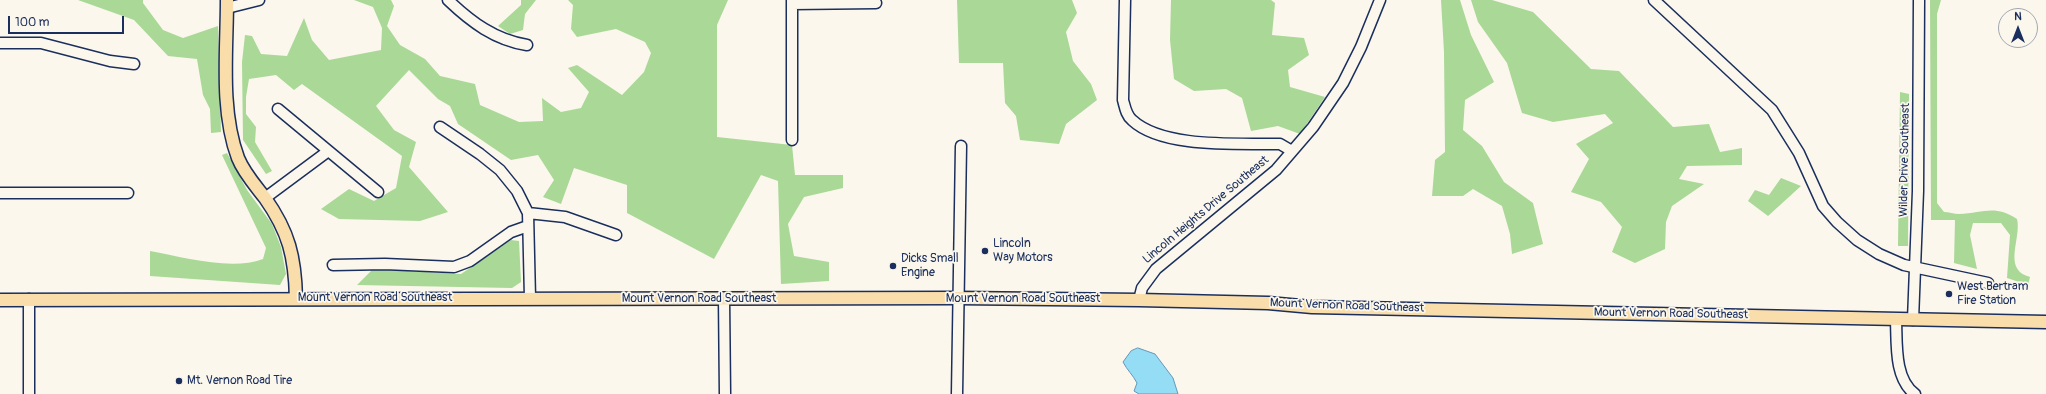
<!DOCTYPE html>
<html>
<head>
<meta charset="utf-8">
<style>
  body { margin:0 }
  #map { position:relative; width:2046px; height:394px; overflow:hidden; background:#fbf7ec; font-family:Pangolin,sans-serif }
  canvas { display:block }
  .north { position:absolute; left:1998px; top:8px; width:40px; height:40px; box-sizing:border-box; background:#fbf7ec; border:1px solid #a1a7b3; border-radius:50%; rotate:0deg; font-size:11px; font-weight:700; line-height:16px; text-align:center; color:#1b2f5e }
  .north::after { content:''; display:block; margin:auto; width:14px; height:18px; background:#1b2f5e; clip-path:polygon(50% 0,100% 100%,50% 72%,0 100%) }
  .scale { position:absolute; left:8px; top:16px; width:116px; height:18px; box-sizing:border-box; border:2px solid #1b2f5e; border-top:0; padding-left:5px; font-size:12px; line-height:14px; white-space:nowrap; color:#1b2f5e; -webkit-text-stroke:3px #fbf7ec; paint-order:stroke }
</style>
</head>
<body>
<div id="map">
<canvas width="2046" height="394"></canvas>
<div class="north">N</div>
<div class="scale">100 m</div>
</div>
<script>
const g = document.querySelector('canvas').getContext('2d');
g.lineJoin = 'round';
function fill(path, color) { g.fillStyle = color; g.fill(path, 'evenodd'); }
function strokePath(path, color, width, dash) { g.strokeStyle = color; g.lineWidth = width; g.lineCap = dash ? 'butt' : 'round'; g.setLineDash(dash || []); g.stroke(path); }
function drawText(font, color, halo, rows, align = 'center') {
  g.font = font + ' Pangolin,sans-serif'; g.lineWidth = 3.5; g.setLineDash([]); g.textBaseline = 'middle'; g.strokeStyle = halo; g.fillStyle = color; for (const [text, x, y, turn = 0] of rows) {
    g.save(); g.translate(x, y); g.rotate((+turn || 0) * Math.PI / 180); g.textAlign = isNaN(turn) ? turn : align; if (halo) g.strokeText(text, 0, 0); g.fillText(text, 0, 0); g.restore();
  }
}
const green = new Path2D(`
  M 78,0 L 143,0 L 143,3 L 163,30 L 183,38 L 218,26 L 221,132 L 211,133 L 210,109 L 203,95 L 197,59 L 168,56 L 134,20 Z
  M 354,0 L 391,0 L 394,6 L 387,26 L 400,45 L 425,59 L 440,76 L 475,84 L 480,105 L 519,122 L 543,121 L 542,98 L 561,112 L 581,108 L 589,92 L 568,68 L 577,65 L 622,95 L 644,72 L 651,53 L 645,42 L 616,29 L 577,37 L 571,29 L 573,5 L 568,0 L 728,0 L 717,25 L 717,137 L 792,145 L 795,175 L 843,175 L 843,188 L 804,197 L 788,224 L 794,256 L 829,262 L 829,281 L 781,284 L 778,181 L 761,175 L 714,259 L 627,213 L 627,185 L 574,168 L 561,204 L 543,197 L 554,180 L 538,155 L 511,160 L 458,124 L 450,106 L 438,99 L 409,70 L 376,106 L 394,130 L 416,142 L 409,167 L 448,212 L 420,221 L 339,219 L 321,209 L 349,189 L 374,201 L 396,188 L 402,156 L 302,84 L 294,90 L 276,75 L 249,79 L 246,97 L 246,114 L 256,127 L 255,142 L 272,171 L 266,174 L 243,140 L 242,62 L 245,35 L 252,36 L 261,54 L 287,56 L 304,18 L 312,40 L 329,60 L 381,50 L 382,28 L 373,7 Z
  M 521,0 L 536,0 L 525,14 L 523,30 L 510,34 L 498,26 L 521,5 Z
  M 957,0 L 1072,0 L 1077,13 L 1066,32 L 1073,61 L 1091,84 L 1097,100 L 1066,124 L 1059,144 L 1020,140 L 1016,116 L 1005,103 L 1003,63 L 959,63 Z
  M 1171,0 L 1271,0 L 1275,3 L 1272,35 L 1304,38 L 1309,55 L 1288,70 L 1290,87 L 1325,97 L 1300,134 L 1278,126 L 1251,131 L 1242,98 L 1226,89 L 1194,91 L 1174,79 L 1170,40 Z
  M 1441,0 L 1460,0 L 1471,35 L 1494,82 L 1465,100 L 1463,130 L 1482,146 L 1504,182 L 1533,203 L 1543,244 L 1512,254 L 1510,234 L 1502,206 L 1473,189 L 1463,196 L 1432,196 L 1435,160 L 1445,152 L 1444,52 Z
  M 1471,0 L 1492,0 L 1533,12 L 1591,69 L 1619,71 L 1673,127 L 1709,124 L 1720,152 L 1742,148 L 1742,165 L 1687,166 L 1679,179 L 1704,184 L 1672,206 L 1666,222 L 1665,249 L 1635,263 L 1612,252 L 1622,227 L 1601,202 L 1571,192 L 1589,159 L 1576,144 L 1613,123 L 1605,114 L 1553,122 L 1522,113 L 1507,63 L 1478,22 Z
  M 1930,0 L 1941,0 L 1937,14 L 1937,203 L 1944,212 C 1949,212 1954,214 1959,214 C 1983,213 1995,204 2017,219 C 2021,235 2008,259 2019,271 C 2021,274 2027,276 2030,277 L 2028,285 L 2007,278 L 2010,235 L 2001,223 L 1973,223 L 1970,235 L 1977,269 L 1954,263 L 1955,220 L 1931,220 Z
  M 1900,92 L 1909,94 L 1908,246 L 1898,246 Z
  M 227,153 L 247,190 L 272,224 L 281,247 L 286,274 L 280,285 L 150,276 L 150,251 C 183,257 231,271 263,259 L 266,248 L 222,155 Z
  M 1781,178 L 1801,186 L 1768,216 L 1748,201 L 1755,190 L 1769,195 Z
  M 511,240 L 519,241 L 521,282 L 512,288 L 357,285 L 373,269 L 461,274 Z`);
const water = new Path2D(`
  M 1138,348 L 1155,354 L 1173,378 L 1178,394 L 1139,394 L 1134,391 L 1137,383 C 1133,375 1127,370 1123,362 L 1131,351 Z`);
const minor = new Path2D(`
  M 448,0 C 471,22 495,40 527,45
  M 792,0 L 792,140
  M 1125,0 L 1123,100 C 1125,107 1126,115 1132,120 C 1163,149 1239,143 1280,144 L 1292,151
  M 1654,0 L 1772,110 L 1799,153 L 1823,206 L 1837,222 L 1857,240 L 1879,254 L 1904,265 L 1988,283
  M 792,4 L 876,3
  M 227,8 L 259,0
  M 0,43 L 41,43 L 110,61 L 134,64
  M 278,109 L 378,192
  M 440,127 L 480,154 L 500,170 L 517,191 L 528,213 L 530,298
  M 0,193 L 128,193
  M 265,198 L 327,152
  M 528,213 L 565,217 L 616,235
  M 333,265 L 385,264 L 454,267 L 470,261 L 511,232 L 528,226
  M 724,298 L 725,394
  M 1139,300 L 1142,288 L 1156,269 L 1276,170 L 1313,127 L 1343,83 L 1361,47 L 1380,0
  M 1896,320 C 1897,343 1894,379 1915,394
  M 1913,320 L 1918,191 L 1919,0
  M 29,394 L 29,299
  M 957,394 L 961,146`);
const major = new Path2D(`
  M 227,0 C 227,51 220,110 238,158 C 244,173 255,185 265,198 C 289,232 295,257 296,298
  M 0,300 L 958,298 L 1139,300 L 1268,303 L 1312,307 L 2046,322`);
const markers = [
  [985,251,4,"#1b2f5e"],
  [893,266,4,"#1b2f5e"],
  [1949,294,4,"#1b2f5e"],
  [179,381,4,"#1b2f5e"]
];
const streetNames = [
  ["Wilder Drive Southeast",1905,160,-89],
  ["Lincoln Heights Drive Southeast",1206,210,-40],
  ["Mount Vernon Road Southeast",375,298],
  ["Mount Vernon Road Southeast",699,299],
  ["Mount Vernon Road Southeast",1023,299],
  ["Mount Vernon Road Southeast",1347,306,2],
  ["Mount Vernon Road Southeast",1671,314,1]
];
const poiNames = [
  ["Lincoln",993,244],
  ["Way Motors",993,258],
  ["Dicks Small",901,259],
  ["Engine",901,273],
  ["West Bertram",1957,287],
  ["Fire Station",1957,301],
  ["Mt. Vernon Road Tire",187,381]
];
fill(green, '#aad897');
fill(water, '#94ddf5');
strokePath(water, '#6497b9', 1);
strokePath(minor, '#1b2f5e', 13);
strokePath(major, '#1b2f5e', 15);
strokePath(minor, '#fbf7ec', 10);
strokePath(major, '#f9ddab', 12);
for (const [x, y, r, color] of markers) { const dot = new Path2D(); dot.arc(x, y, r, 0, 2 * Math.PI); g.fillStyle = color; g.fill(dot); strokePath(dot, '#fbf7ec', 1.5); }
drawText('12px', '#1b2f5e', '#fbf7ec', streetNames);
drawText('12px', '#1b2f5e', '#fbf7ec', poiNames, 'left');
</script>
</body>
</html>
